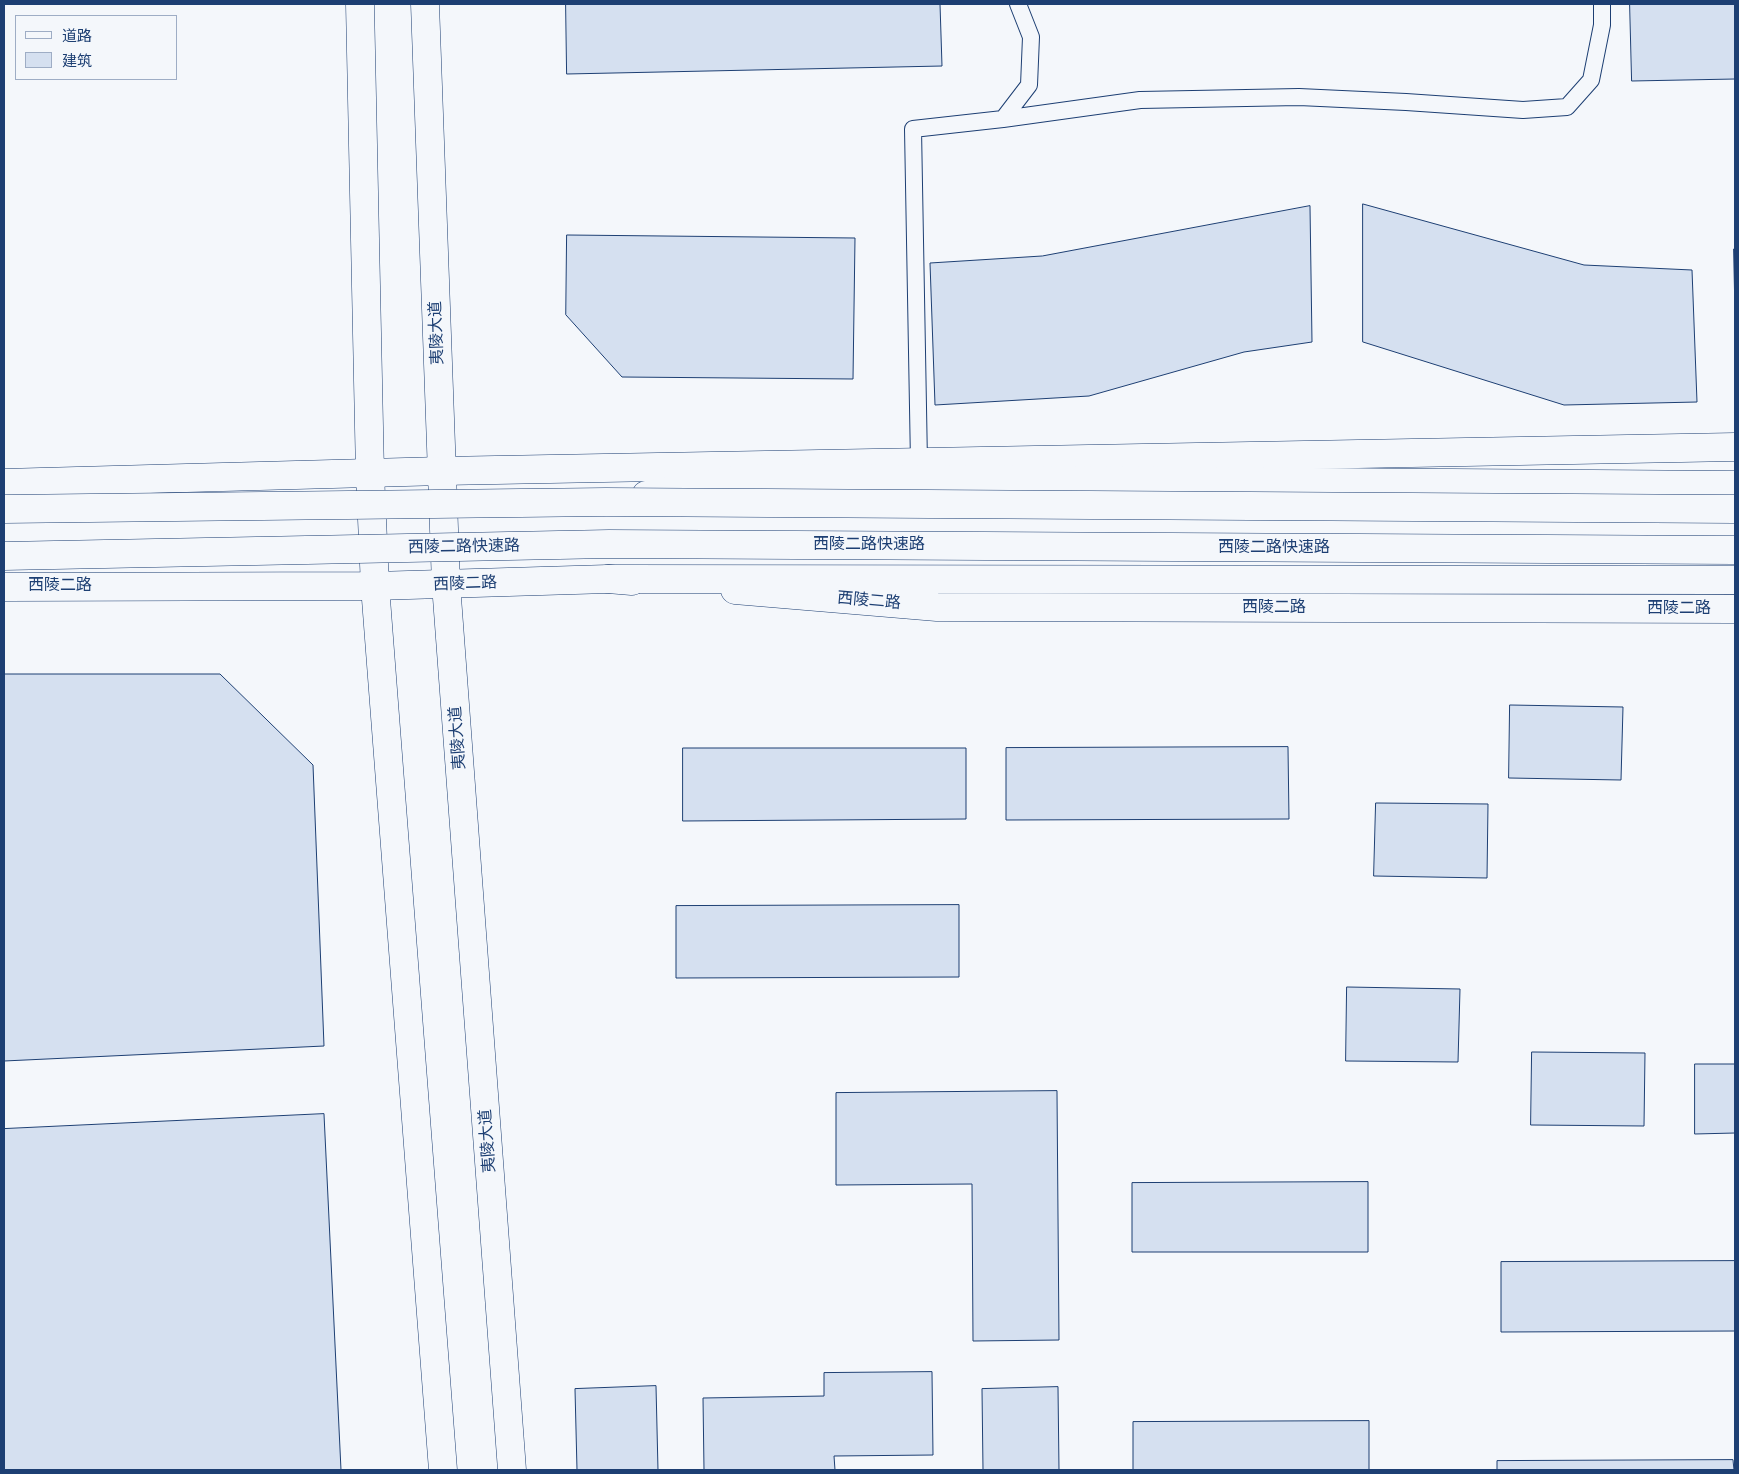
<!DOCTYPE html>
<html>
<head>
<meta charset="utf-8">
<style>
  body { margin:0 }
  #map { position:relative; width:1739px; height:1474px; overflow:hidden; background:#f4f7fb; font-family:"Space Grotesk","Noto Sans SC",sans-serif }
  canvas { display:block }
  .frame { position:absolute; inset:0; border:5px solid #1d3f73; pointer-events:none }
  .legend { position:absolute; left:15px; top:15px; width:162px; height:65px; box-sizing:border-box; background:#f4f7fb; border:1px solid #9eadc5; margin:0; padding:6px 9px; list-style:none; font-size:15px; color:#1d3f73 }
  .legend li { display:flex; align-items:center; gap:10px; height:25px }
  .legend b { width:25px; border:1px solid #9eadc5 }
</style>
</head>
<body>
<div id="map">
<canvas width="1739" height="1474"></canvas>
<div class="frame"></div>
<ul class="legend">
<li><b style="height:6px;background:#f4f7fb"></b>道路</li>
<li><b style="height:14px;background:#d5e0f0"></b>建筑</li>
</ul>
</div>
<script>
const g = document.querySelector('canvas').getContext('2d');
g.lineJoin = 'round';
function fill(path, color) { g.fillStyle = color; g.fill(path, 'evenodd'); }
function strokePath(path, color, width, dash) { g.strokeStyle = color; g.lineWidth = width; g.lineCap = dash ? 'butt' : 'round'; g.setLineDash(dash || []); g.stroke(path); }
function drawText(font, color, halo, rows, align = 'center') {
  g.font = font + ' "Space Grotesk","Noto Sans SC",sans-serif'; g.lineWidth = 4; g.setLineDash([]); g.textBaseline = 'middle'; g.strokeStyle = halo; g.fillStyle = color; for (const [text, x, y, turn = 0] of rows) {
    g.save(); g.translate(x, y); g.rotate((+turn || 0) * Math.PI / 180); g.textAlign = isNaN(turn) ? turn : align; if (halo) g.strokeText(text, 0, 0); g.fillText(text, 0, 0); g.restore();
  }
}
const building = new Path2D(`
  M 566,4 L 940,4 L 942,66 L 567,74 Z
  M 1630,4 L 1735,4 L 1735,79 L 1632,81 Z
  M 1363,204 L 1584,265 L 1692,270 L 1697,402 L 1564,405 L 1363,342 Z
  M 1310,206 L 1312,342 L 1244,352 L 1089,396 L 935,405 L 930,263 L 1042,256 Z
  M 567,235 L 855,238 L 853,379 L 622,377 L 566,315 Z
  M 1734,249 L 1735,249 L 1735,313 Z
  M 4,674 L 220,674 L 313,765 L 324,1046 L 4,1061 Z
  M 1510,705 L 1623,707 L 1621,780 L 1509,778 Z
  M 1288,747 L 1289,819 L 1006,820 L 1006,748 Z
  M 683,748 L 966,748 L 966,819 L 683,821 Z
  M 1376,803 L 1488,804 L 1487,878 L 1374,876 Z
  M 959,905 L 959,977 L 676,978 L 676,906 Z
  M 1347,987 L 1460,989 L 1458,1062 L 1346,1061 Z
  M 1532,1052 L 1645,1053 L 1644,1126 L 1531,1125 Z
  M 1695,1064 L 1735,1064 L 1735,1133 L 1695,1134 Z
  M 1057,1091 L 1059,1340 L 973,1341 L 972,1184 L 836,1185 L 836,1093 Z
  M 324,1114 L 341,1470 L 4,1470 L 4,1129 Z
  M 1368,1182 L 1368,1252 L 1132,1252 L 1132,1183 Z
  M 1735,1261 L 1735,1331 L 1501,1332 L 1501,1262 Z
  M 932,1372 L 933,1455 L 834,1456 L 835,1470 L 704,1470 L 703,1398 L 824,1396 L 824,1373 Z
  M 656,1386 L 658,1470 L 577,1470 L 575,1389 Z
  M 1058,1387 L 1059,1470 L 983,1470 L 982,1389 Z
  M 1369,1421 L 1369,1470 L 1133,1470 L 1133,1422 Z
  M 1733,1460 L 1734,1470 L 1497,1470 L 1497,1461 Z`);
const lane = new Path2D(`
  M 1003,119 L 1140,100 L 1299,97 L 1406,102 L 1523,110 L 1567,107 L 1591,80 L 1602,25 L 1602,4
  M 919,463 L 913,129 L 1003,119 L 1029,85 L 1031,37 L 1018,4`);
const secondary = new Path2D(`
  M 360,4 L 370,474 L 375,586 L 443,1470
  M 425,4 L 446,584 L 512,1470`);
const primary = new Path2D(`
  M 4,483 L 442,471 L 1735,447
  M 4,587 L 375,586 L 608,579 L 632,581
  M 735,590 L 937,607 L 1735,609`);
const highway = new Path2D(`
  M 646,495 L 745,478 L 1735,485
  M 608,579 L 1735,580`);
const highwayBridge = new Path2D(`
  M 4,509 L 606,502 L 1735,509
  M 4,556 L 609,544 L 1735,550`);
const streetNames = [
  ["夷陵大道",437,333,-92],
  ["西陵二路快速路",869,545],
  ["西陵二路快速路",464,547,-1],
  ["西陵二路快速路",1274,548],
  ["西陵二路",465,584,-2],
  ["西陵二路",60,586],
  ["西陵二路",869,601,5],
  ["西陵二路",1274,608],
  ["西陵二路",1679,609],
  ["夷陵大道",458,738,-94],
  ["夷陵大道",488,1141,-94]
];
fill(building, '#d5e0f0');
strokePath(building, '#1d3f73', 1);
strokePath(lane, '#1d3f73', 18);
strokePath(secondary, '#1d3f73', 29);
strokePath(primary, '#1d3f73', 29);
strokePath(highway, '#1d3f73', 29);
strokePath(lane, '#f4f7fb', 16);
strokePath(secondary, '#f4f7fb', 28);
strokePath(primary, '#f4f7fb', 28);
strokePath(highway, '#f4f7fb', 28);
strokePath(highwayBridge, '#1d3f73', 29, []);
strokePath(highwayBridge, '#f4f7fb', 28);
drawText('16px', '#1d3f73', '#f4f7fb', streetNames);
</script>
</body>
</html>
